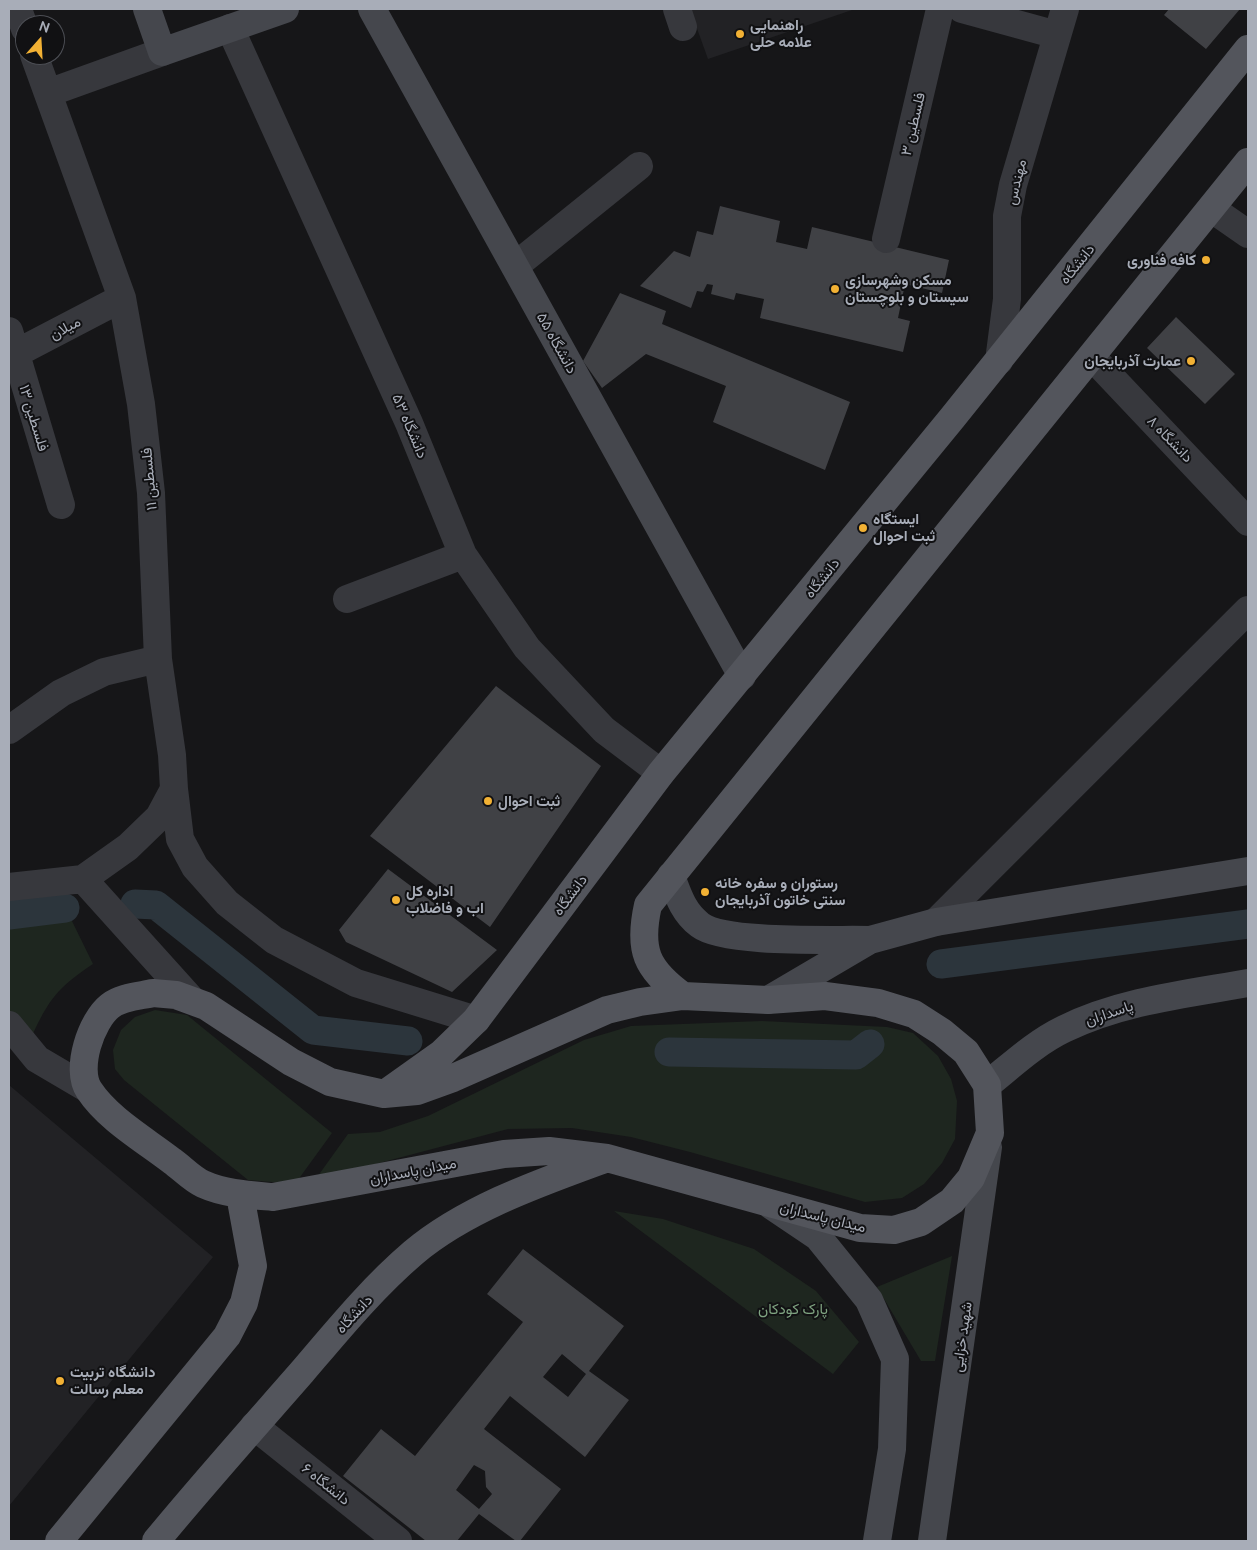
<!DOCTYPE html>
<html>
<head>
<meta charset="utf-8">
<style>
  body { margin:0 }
  #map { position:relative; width:1257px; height:1550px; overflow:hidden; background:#161618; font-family:Ubuntu,sans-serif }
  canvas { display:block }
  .frame { position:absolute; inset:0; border:10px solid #a8adb8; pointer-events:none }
  .north { position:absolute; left:15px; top:15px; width:50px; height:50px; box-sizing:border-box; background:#111113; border:1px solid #4d4f55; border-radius:50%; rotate:19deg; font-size:14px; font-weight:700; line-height:20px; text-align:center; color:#a8adb8 }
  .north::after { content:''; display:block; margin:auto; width:18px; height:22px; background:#f2b134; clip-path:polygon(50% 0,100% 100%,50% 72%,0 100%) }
</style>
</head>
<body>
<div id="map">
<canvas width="1257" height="1550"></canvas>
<div class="frame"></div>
<div class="north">N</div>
</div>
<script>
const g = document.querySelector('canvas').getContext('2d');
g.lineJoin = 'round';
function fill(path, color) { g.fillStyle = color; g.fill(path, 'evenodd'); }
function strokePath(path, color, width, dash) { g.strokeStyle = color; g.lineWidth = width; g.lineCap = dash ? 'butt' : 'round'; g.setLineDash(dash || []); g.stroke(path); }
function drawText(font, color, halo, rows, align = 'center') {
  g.font = font + ' Ubuntu,Vazirmatn,sans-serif'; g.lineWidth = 4; g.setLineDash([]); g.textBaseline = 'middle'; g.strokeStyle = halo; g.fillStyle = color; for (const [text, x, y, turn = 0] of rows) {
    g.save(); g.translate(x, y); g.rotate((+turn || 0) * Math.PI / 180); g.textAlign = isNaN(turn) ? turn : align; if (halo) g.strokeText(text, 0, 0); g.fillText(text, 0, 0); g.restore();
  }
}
const built = new Path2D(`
  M 690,9 L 855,9 L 708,59 Z
  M 9,1085 L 213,1257 L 9,1506 Z`);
const green = new Path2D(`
  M 70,917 L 93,964 C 57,988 49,999 31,1038 L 9,1018 L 9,926 Z
  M 155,1010 L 187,1015 L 332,1133 L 295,1184 L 248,1180 L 124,1080 L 115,1069 L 113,1050 L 121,1030 L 135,1017 Z
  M 762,1021 L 887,1027 L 913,1033 L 938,1056 L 951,1079 L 957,1101 L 955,1139 L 942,1163 L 924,1184 L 902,1198 L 865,1202 L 690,1152 L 631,1137 L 572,1128 L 508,1129 L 315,1180 L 348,1134 L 380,1132 L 428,1116 L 584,1040 L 631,1026 Z
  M 614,1211 L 663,1219 L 754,1249 L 816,1291 L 859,1342 L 833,1374 Z
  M 952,1256 L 935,1361 L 921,1361 L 877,1287 Z`);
const canal = new Path2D(`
  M 135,904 L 156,905 L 313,1030 L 408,1041
  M 9,915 L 65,908
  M 941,964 L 1248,924
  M 669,1052 L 856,1055 L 870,1044`);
const building = new Path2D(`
  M 1169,9 L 1240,9 L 1206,49 L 1164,15 Z
  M 720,206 L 780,221 L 776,242 L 807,249 L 812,227 L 949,260 L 942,293 L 905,284 L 898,318 L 910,321 L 903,352 L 760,318 L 764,299 L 736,293 L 734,300 L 711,294 L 713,285 L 707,284 L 703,292 L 697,291 L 691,308 L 640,286 L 674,251 L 690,257 L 697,231 L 713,235 Z
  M 620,293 L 666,311 L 662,324 L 850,402 L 825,470 L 713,422 L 726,386 L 646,354 L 602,388 L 583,361 Z
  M 1176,317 L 1235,374 L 1205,404 L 1147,348 Z
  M 496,686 L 601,766 L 490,927 L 370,836 Z
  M 388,869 L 497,950 L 452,992 L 346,942 L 339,930 Z
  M 523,1249 L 624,1326 L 589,1371 L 629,1400 L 585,1457 L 510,1396 L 484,1429 L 561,1489 L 520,1541 L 516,1541 L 479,1514 L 457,1541 L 426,1541 L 343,1476 L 381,1429 L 415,1456 L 523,1322 L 487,1294 ZM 562,1354 L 586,1374 L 568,1397 L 543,1377 ZM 474,1465 L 485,1471 L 486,1487 L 492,1494 L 479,1509 L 456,1490 Z`);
const street = new Path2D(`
  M 18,9 L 25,29
  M 677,9 L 683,27
  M 962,9 L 1057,35
  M 230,28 L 409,423 L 463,555 L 527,648 L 604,730 L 661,773
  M 34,55 L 122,298 L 141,404 L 151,493 L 158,659 L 172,755 L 174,789 L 159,817 L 128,847 L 83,879
  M 48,93 L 162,52
  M 1212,209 L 1248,234
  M 886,239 L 940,9
  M 515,266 L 639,166
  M 9,331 L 61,505
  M 9,357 L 122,298
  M 1092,357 L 1248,522
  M 999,361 L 1007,299 L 1007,216 L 1013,185 L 1065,9
  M 347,599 L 463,555
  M 9,730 L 61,693 L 104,672 L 158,659
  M 174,789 L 180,839 L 195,867 L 227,903 L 274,940 L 356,983 L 476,1020
  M 9,887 L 83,879 L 192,1000
  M 936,922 L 1248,610
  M 9,1025 L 37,1059 L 88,1089
  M 254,1426 L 398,1541`);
const secondary = new Path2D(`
  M 147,9 L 162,52 L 285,9
  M 372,9 L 742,676
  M 671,876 C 678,895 683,912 700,925 C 725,944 835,939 870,940
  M 768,1000 L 870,940 L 936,922 L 1248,871
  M 987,1085 C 1012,1065 1035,1043 1064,1029 C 1121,1001 1186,994 1248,983
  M 772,1206 L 818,1237 L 869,1300 L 895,1359 L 892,1449 L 877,1541
  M 932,1541 L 988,1147`);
const primary = new Path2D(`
  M 153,993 L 176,995 L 206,1006 L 291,1062 L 330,1082 L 384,1094 L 417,1091 L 453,1078 L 607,1010 L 640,1002 L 683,996 L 768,1000 L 825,996 L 878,1003 L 914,1014 L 942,1032 L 966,1052 L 987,1085 L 990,1133 L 971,1178 L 952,1201 L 921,1222 L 894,1230 L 860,1228 L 607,1158 L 549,1151 L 504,1154 L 273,1197 C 250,1195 225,1194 203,1184 C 192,1179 182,1168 172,1161 C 145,1140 108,1119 89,1090 C 75,1069 91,1021 110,1006 C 121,997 140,996 153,993 Z
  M 683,996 C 646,969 638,950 648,905 L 1248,162
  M 389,1091 L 441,1054 L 476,1020 L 661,773 L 953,417 L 1248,49
  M 59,1541 L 227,1336 L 244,1303 L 253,1266 L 240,1195
  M 156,1541 C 203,1484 253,1428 302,1372 C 337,1331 372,1288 413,1253 C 465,1209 539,1183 602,1160`);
const markers = [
  [740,34,5,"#f2b134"],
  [1206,260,5,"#f2b134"],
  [835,289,5,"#f2b134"],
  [1191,361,5,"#f2b134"],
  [863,528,5,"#f2b134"],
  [488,801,5,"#f2b134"],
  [705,892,5,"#f2b134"],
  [396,900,5,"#f2b134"],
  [60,1381,5,"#f2b134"]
];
const poiNames = [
  ["راهنمایی",750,25],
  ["علامه حلی",750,42],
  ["کافه فناوری",1196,260,"right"],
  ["مسکن وشهرسازی",845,280],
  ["سیستان و بلوچستان",845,297],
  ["عمارت آذربایجان",1181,361,"right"],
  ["ایستگاه",873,519],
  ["ثبت احوال",873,536],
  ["ثبت احوال",498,801],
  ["رستوران و سفره خانه",715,883],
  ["سنتی خاتون آذربایجان",715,900],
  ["اداره کل",406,891],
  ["اب و فاضلاب",406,908],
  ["دانشگاه تربیت",70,1372],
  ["معلم رسالت",70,1389]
];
const streetNames = [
  ["فلسطین ۳",913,124,-77],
  ["مهندس",1016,182,-76],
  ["دانشگاه",1077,264,-51],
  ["میلان",65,328,-28],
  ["دانشگاه ۵۵",557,343,61],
  ["فلسطین ۱۳",34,418,73],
  ["دانشگاه ۵۳",410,426,67],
  ["دانشگاه ۸",1170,439,46],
  ["فلسطین ۱۱",149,479,-95],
  ["دانشگاه",822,578,-51],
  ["دانشگاه",570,895,-53],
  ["پاسداران",1109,1013,-19],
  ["میدان پاسداران",413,1171,-11],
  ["میدان پاسداران",823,1217,14],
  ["دانشگاه",354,1314,-47],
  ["شهید خزایی",962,1337,-82],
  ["دانشگاه ۶",326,1484,39]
];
const parkNames = [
  ["پارک کودکان",793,1309]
];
fill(built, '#222225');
fill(green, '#1e261f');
strokePath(canal, '#2c353c', 29);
fill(building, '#404145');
strokePath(street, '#37383d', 28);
strokePath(secondary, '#45474d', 28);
strokePath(primary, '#53555c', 28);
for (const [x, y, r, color] of markers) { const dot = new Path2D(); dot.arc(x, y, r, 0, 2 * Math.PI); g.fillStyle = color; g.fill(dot); strokePath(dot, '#111113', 2); }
drawText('bold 15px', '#a8adb8', '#111113', poiNames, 'left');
drawText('15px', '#a8adb8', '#111113', streetNames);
drawText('15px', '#7fa381', '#111113', parkNames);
</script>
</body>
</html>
